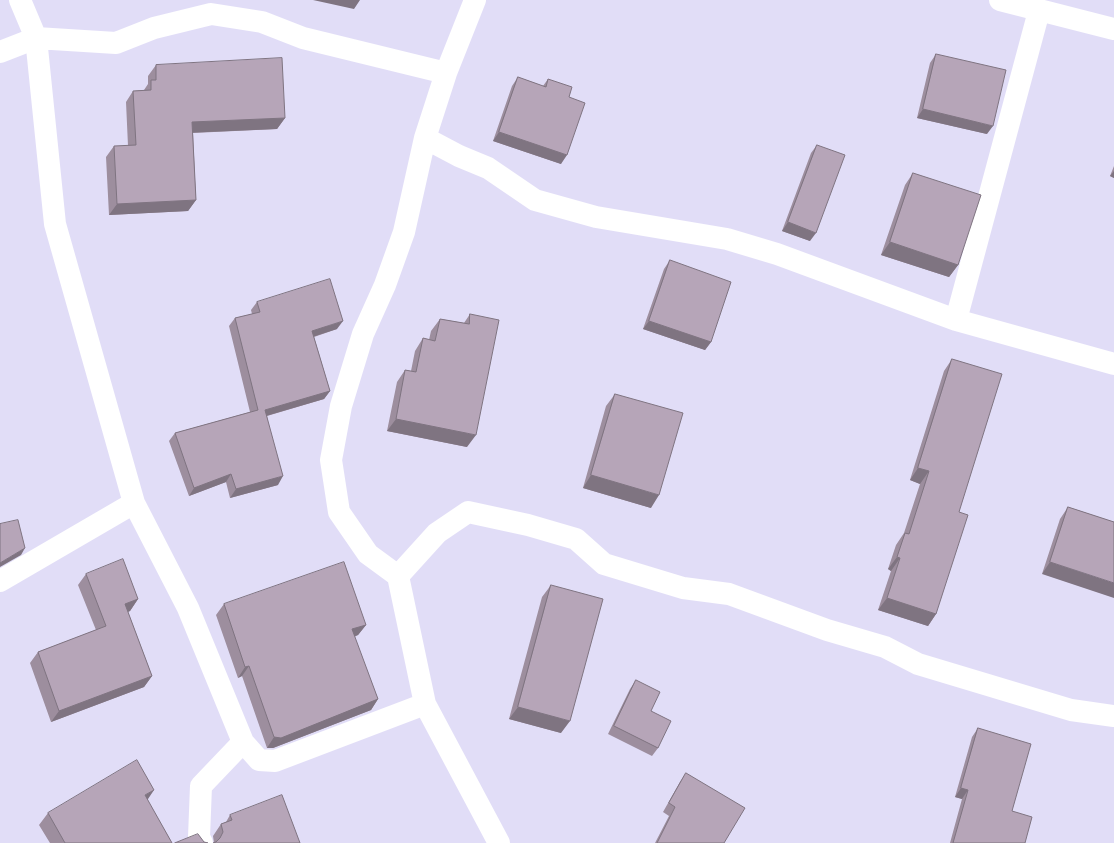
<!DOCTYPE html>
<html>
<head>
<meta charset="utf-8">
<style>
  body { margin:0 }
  canvas { display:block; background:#e1ddf7 }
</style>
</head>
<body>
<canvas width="1114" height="843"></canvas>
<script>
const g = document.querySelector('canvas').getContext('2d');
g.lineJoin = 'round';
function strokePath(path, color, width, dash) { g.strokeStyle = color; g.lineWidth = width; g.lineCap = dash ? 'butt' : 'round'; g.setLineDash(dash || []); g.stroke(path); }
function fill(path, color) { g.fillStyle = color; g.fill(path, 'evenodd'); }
const minor = new Path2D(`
  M 20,0 L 36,38 L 55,224 L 134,503 L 188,608 L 243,742 L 259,760 L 275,761 L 425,704
  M 475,0 L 446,73 L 425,138 L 404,232 L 385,285 L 363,334 L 341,406 L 331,460 L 339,512 L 368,554 L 398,576 L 425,704 L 499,843
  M 1000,0 L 1114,29
  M 0,52 L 36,38 L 116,43 L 154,28 L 211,14 L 262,22 L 303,38 L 446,73
  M 425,138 L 459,156 L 488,168 L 535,200 L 596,217 L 727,239 L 777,254 L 956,320 L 1114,364
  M 956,320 L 1039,11
  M 398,576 L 437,533 L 468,512 L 528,525 L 576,539 L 604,564 L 683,588 L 729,594 L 827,630 L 885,647 L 918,664 L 1071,710 L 1114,716
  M 0,581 L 134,503
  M 202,843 L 199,837 L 201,786 L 243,742`);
const wall = new Path2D(`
  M 936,54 L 987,134 L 917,118 L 930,63 Z
  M 156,65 L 285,118 L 277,129 L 193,133 L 196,200 L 188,211 L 109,215 L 106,157 L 114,146 L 128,146 L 126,102 L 133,91 L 144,90 L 148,84 L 148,76 Z
  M 518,77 L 543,86 L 548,79 L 569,97 L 561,164 L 493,141 L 512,86 Z
  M 817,145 L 810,241 L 782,231 L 811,153 Z
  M 1114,166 L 1114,178 L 1110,176 Z
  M 913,173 L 958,265 L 949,277 L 881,255 L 905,185 Z
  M 670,260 L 711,342 L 705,350 L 643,329 L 664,269 Z
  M 257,302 L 337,329 L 314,337 L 330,391 L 324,399 L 267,416 L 278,485 L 230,498 L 226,482 L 189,496 L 169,441 L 175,433 L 250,412 L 229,326 L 235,318 L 252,314 L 251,310 Z
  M 470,314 L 467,447 L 387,431 L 397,382 L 405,370 L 411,371 L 415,351 L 423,338 L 429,340 L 431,331 L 440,319 L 464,323 Z
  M 952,359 L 936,614 L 928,626 L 878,610 L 891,571 L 888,569 L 896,545 L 904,533 L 920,484 L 910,480 L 944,371 Z
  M 615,394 L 651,508 L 583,488 L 606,406 Z
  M 1068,507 L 1114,522 L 1042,574 L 1060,519 Z
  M 86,574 L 138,599 L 130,611 L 128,612 L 152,676 L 144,687 L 51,722 L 30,663 L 38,652 L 96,630 L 78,585 Z
  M 551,585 L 561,733 L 509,719 L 542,597 Z
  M 224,604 L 366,625 L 358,635 L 354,637 L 378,699 L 371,710 L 273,748 L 267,748 L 242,676 L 238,678 L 216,615 Z
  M 636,680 L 651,711 L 658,748 L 652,756 L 608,734 L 630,689 Z
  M 978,728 L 1012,811 L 1025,843 L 950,843 L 962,799 L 955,797 L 972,737 Z
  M 686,773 L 724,843 L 655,843 L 669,816 L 663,812 L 680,782 Z
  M 147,800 L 172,843 L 50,843 L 39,825 L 48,813 Z
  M 230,815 L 300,843 L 214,843 L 213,836 L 221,824 L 226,822 Z`);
const shadedWall = new Path2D(`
  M 313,0 L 360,0 L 354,9 Z
  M 923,109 L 993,126 L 987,134 L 917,118 Z
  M 285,118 L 277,129 L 184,133 L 192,122 Z
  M 499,132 L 567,155 L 561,164 L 493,141 Z
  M 1114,171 L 1114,178 L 1110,176 Z
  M 196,200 L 188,211 L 109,215 L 117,204 Z
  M 788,222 L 816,233 L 810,241 L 782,231 Z
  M 890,242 L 958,265 L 949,277 L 881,255 Z
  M 343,321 L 337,329 L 306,339 L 312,331 Z
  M 649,321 L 711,342 L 705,350 L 643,329 Z
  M 330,391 L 324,399 L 259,418 L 265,410 Z
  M 396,419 L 476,435 L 467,447 L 387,431 Z
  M 918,468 L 929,471 L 920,484 L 910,480 Z
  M 231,474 L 226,482 L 189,496 L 194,488 Z
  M 591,475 L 659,495 L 651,508 L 583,488 Z
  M 283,476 L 278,485 L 230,498 L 236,489 Z
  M 25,548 L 21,555 L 0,567 L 0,563 Z
  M 897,557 L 900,558 L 891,571 L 888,569 Z
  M 1050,562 L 1114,583 L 1114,598 L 1042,574 Z
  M 887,598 L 936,614 L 928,626 L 878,610 Z
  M 138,599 L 130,611 L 117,616 L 125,604 Z
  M 366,625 L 358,635 L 344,640 L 352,629 Z
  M 249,666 L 242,676 L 238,678 L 245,667 Z
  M 152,676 L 144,687 L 51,722 L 59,711 Z
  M 378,699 L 371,710 L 273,748 L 267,748 L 274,737 Z
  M 518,707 L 570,721 L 561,733 L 509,719 Z
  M 961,788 L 968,790 L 962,799 L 955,797 Z
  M 154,790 L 146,802 L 145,795 Z`);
const building = new Path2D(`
  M 936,54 L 1006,70 L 993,126 L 923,109 Z
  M 282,58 L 285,118 L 192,122 L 196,200 L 117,204 L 114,146 L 136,145 L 133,91 L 151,90 L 151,80 L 156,80 L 156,65 Z
  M 518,77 L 546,87 L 548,79 L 572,87 L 569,97 L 585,103 L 567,155 L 499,132 Z
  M 817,145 L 845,155 L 816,233 L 788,222 Z
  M 913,173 L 981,195 L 958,265 L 890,242 Z
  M 670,260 L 731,282 L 711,342 L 649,321 Z
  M 330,279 L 343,321 L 312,331 L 330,391 L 265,410 L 283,476 L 236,489 L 231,474 L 194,488 L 175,433 L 258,410 L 235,318 L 260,312 L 257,302 Z
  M 470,314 L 499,320 L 476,435 L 396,419 L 405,370 L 416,372 L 423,338 L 435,341 L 440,319 L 469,324 Z
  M 952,359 L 1002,374 L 959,512 L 968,515 L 936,614 L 887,598 L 900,558 L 897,557 L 905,533 L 909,534 L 929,471 L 918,468 Z
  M 615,394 L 683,413 L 659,495 L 591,475 Z
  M 1068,507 L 1114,522 L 1114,583 L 1050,562 Z
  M 18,520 L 25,548 L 0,563 L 0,524 Z
  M 123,559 L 138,599 L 125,604 L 152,676 L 59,711 L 38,652 L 106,626 L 86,574 Z
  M 344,562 L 366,625 L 352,629 L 378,699 L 281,738 L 274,737 L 249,666 L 245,667 L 224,604 Z
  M 551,585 L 603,599 L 570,721 L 518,707 Z
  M 636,680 L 660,692 L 651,711 L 671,721 L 658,748 L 614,726 Z
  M 978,728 L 1031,744 L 1012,811 L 1032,817 L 1025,843 L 953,843 L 968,790 L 961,788 Z
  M 137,760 L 154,790 L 145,795 L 172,843 L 65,843 L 48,813 Z
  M 686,773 L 745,808 L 724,843 L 657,843 L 675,807 L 669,803 Z
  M 282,795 L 300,843 L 213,843 L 216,842 L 220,838 L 223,832 L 221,824 L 232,820 L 230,815 Z
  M 198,834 L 204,842 L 208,843 L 175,843 Z`);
strokePath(minor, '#fff', 22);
fill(wall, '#9d8e9e');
fill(shadedWall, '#7f7481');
fill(building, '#b6a5b8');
strokePath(building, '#7f7481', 1);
</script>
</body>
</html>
